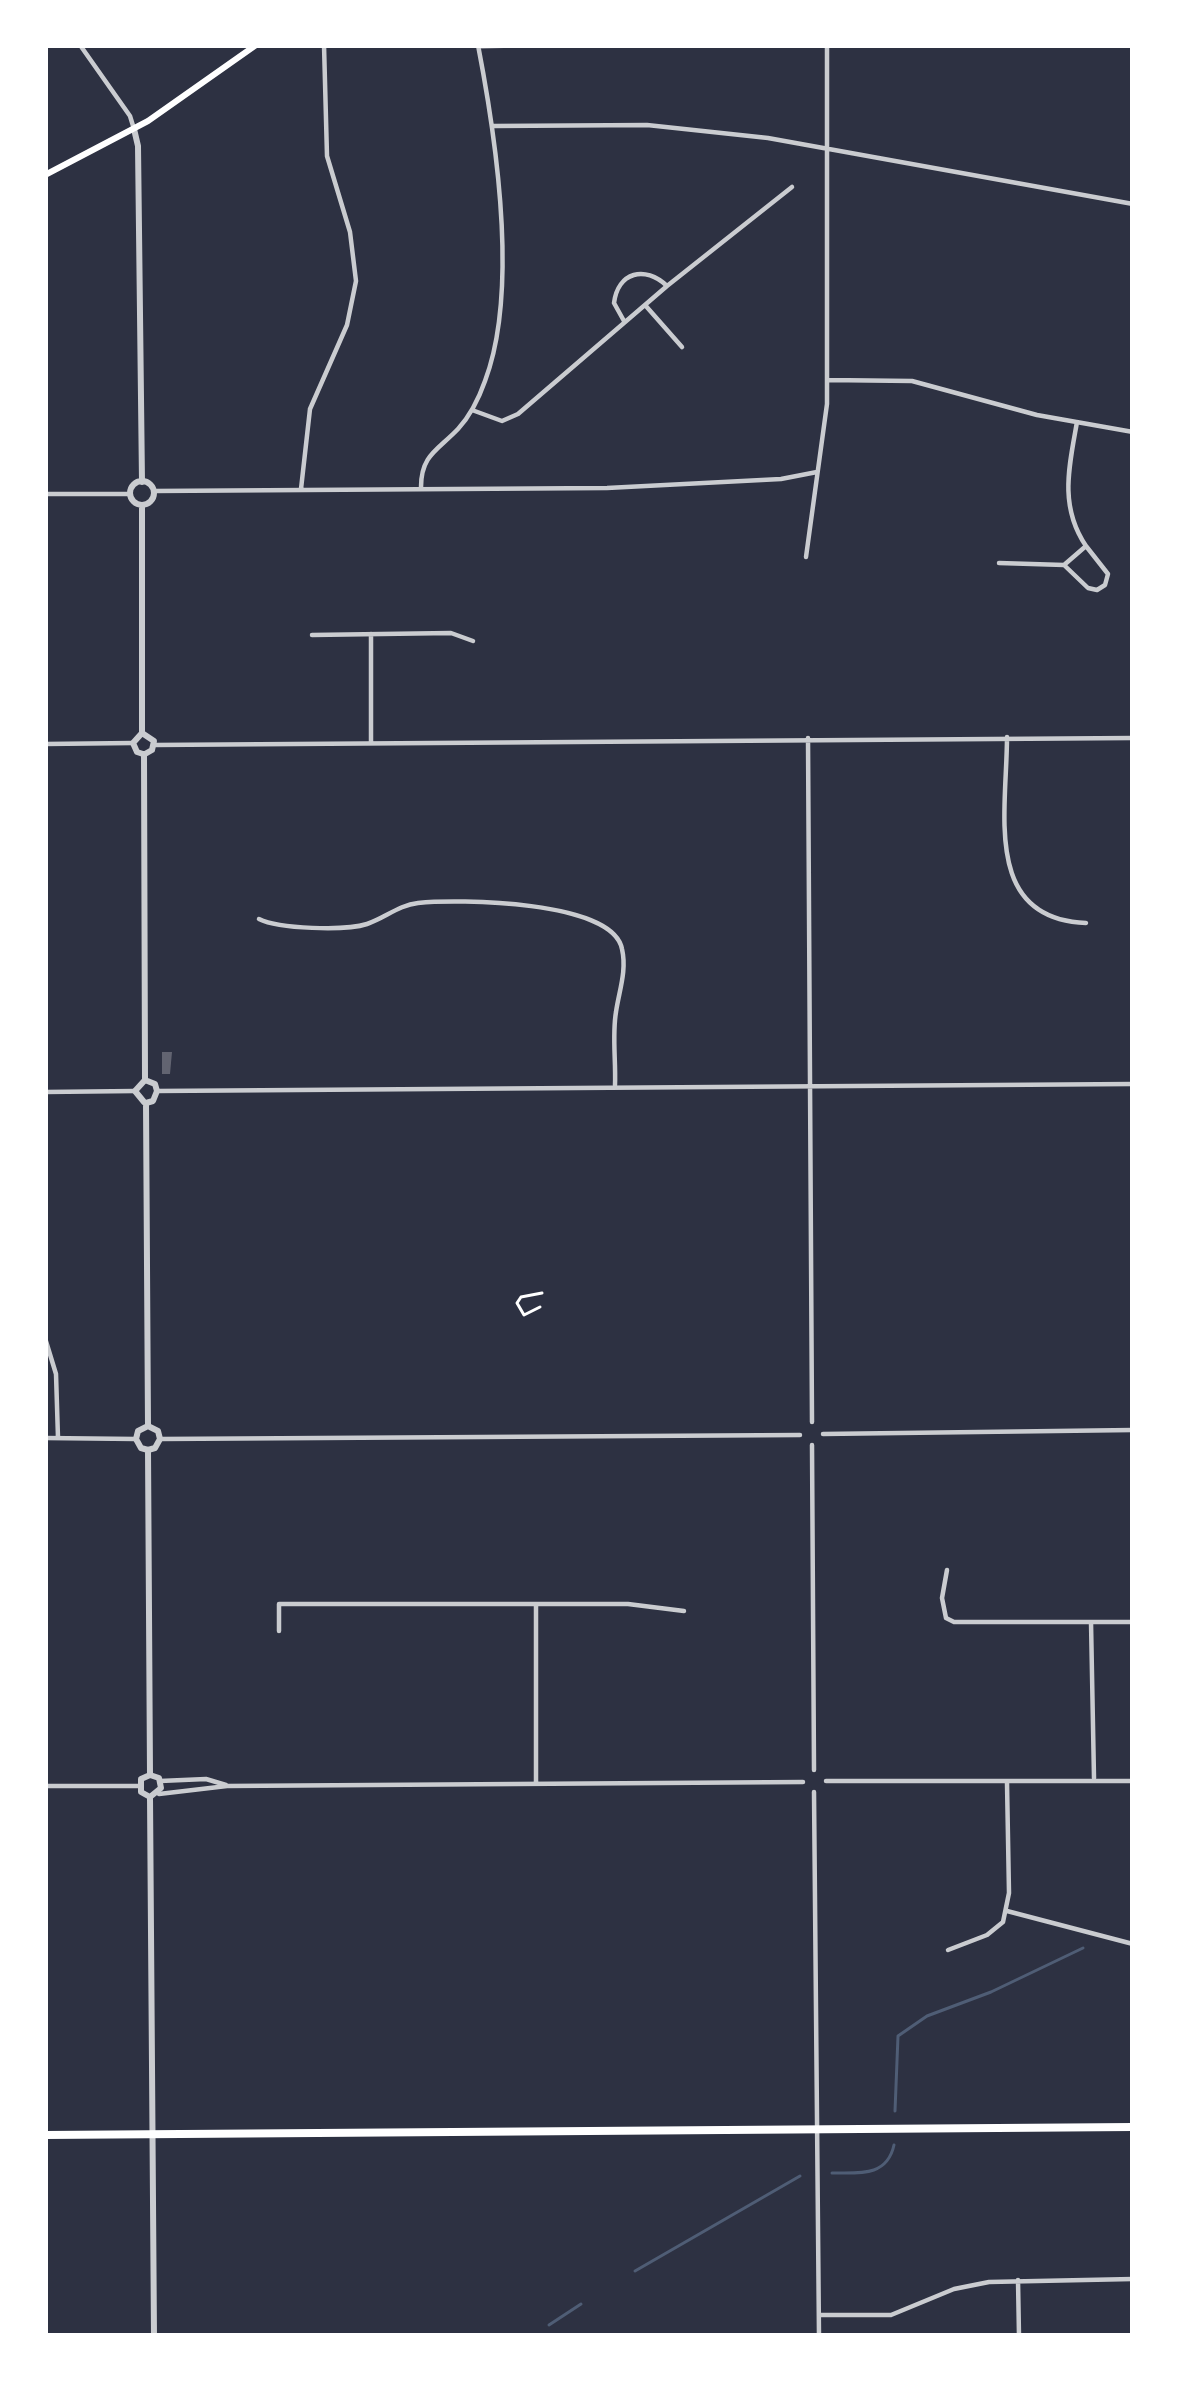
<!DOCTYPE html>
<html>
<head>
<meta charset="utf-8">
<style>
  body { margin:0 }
  #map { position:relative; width:1178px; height:2381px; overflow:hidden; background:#2d3142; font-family:"DejaVu Sans",sans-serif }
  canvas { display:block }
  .frame { position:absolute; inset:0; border:48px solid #fff; pointer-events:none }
</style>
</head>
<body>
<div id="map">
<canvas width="1178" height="2381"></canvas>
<div class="frame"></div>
</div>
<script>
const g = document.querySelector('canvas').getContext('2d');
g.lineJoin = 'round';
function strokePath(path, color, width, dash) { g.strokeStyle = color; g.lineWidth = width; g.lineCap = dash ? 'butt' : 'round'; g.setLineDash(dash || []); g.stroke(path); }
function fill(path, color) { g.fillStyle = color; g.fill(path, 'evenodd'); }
const stream = new Path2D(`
  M 895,2111 L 898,2036 L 927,2016 L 991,1992 L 1083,1948
  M 832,2173 C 859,2173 887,2177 894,2145
  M 635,2271 L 800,2176
  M 549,2325 L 581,2304`);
const building = new Path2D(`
  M 162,1052 L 172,1052 L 170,1074 L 162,1074 Z`);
const path = new Path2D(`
  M 540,1307 L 524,1315 L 517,1303 L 521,1297 L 542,1293`);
const service = new Path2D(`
  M 479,47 L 579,45`);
const minor = new Path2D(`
  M 80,45 L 130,116 L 134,129
  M 494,126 L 647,125 L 768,138 L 1133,204
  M 645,305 L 682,347
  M 624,321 L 614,303 C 618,272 645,265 667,286
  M 827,380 L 912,381 L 1037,415 L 1133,432
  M 472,410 L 502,421 L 518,414 L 667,286 L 792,187
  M 421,487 C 421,455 438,450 458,429 C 470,416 479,398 485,381 C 519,291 496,138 478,45
  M 301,489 L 310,409 L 347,325 L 356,281 L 350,232 L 327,156 L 324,45
  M 154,491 L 607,488 L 781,479 L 817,472
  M 45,494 L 130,494
  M 806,557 L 827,404 L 827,45
  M 999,563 L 1064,565 L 1086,546 C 1059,506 1069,467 1077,422
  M 1064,565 L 1088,588 L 1097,590 L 1105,585 L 1108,574 L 1086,546
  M 371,634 L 371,742
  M 312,635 L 451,633 L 473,641
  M 1007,737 C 1007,811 982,919 1086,923
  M 808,738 L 812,1422
  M 45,744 L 133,743
  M 154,745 L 1133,738
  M 259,919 C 279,929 345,931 367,924 C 385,918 399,905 418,903 C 457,899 613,900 622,949 C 627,971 619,991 616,1012 C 612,1035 616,1061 615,1085
  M 157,1091 L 1133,1084
  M 45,1092 L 135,1091
  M 45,1338 L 56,1374 L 58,1438
  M 823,1434 L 1133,1430
  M 45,1438 L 136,1439
  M 160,1439 L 800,1435
  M 812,1445 L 814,1770
  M 947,1570 L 942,1598 L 946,1618 L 954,1622 L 1133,1622
  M 536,1605 L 536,1784
  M 1091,1622 L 1094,1778
  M 279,1631 L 279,1604 L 628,1604 L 684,1611
  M 160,1781 L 206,1779 L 226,1785
  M 826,1781 L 1133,1781
  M 45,1786 L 139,1786
  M 814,1792 L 819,2336
  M 159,1794 L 227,1786 L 803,1782
  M 1007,1911 L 1133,1944
  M 948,1950 L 987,1935 L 1003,1922 L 1009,1893 L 1007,1783
  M 1018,2280 L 1019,2336
  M 819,2315 L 891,2315 L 954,2289 L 989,2282 L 1133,2279`);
const tertiary = new Path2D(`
  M 134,129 L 138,146 L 142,482
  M130 493a12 12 0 1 1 24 0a12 12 0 1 1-24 0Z
  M 142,505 L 142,733
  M 142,733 L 154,741 L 152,750 L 145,754
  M 142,733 L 133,743 L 137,752 L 143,754
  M 144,754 L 145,1080
  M 145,1080 L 155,1084 L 157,1091 L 153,1101 L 146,1103
  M 144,1102 L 135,1091 L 145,1080
  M 146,1103 L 148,1426
  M 148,1426 L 138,1431 L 136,1439 L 141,1448 L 148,1450
  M 148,1450 L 150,1775
  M 148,1450 L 155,1448 L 160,1439 L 158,1431 L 148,1426
  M 150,1797 L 154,2336
  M 150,1797 L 161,1788 L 159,1778 L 150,1775
  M 150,1797 L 141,1792 L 141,1779 L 150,1775`);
const secondary = new Path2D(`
  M 45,175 L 148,121 L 256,45`);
const primary = new Path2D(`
  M 45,2135 L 1133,2127`);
strokePath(stream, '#4f5d75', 3);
fill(building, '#626471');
strokePath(path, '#fff', 3);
strokePath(service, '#caccd0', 3);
strokePath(minor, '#caccd0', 4.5);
strokePath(tertiary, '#caccd0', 6);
strokePath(secondary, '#fff', 6);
strokePath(primary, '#fff', 8);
</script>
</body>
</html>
